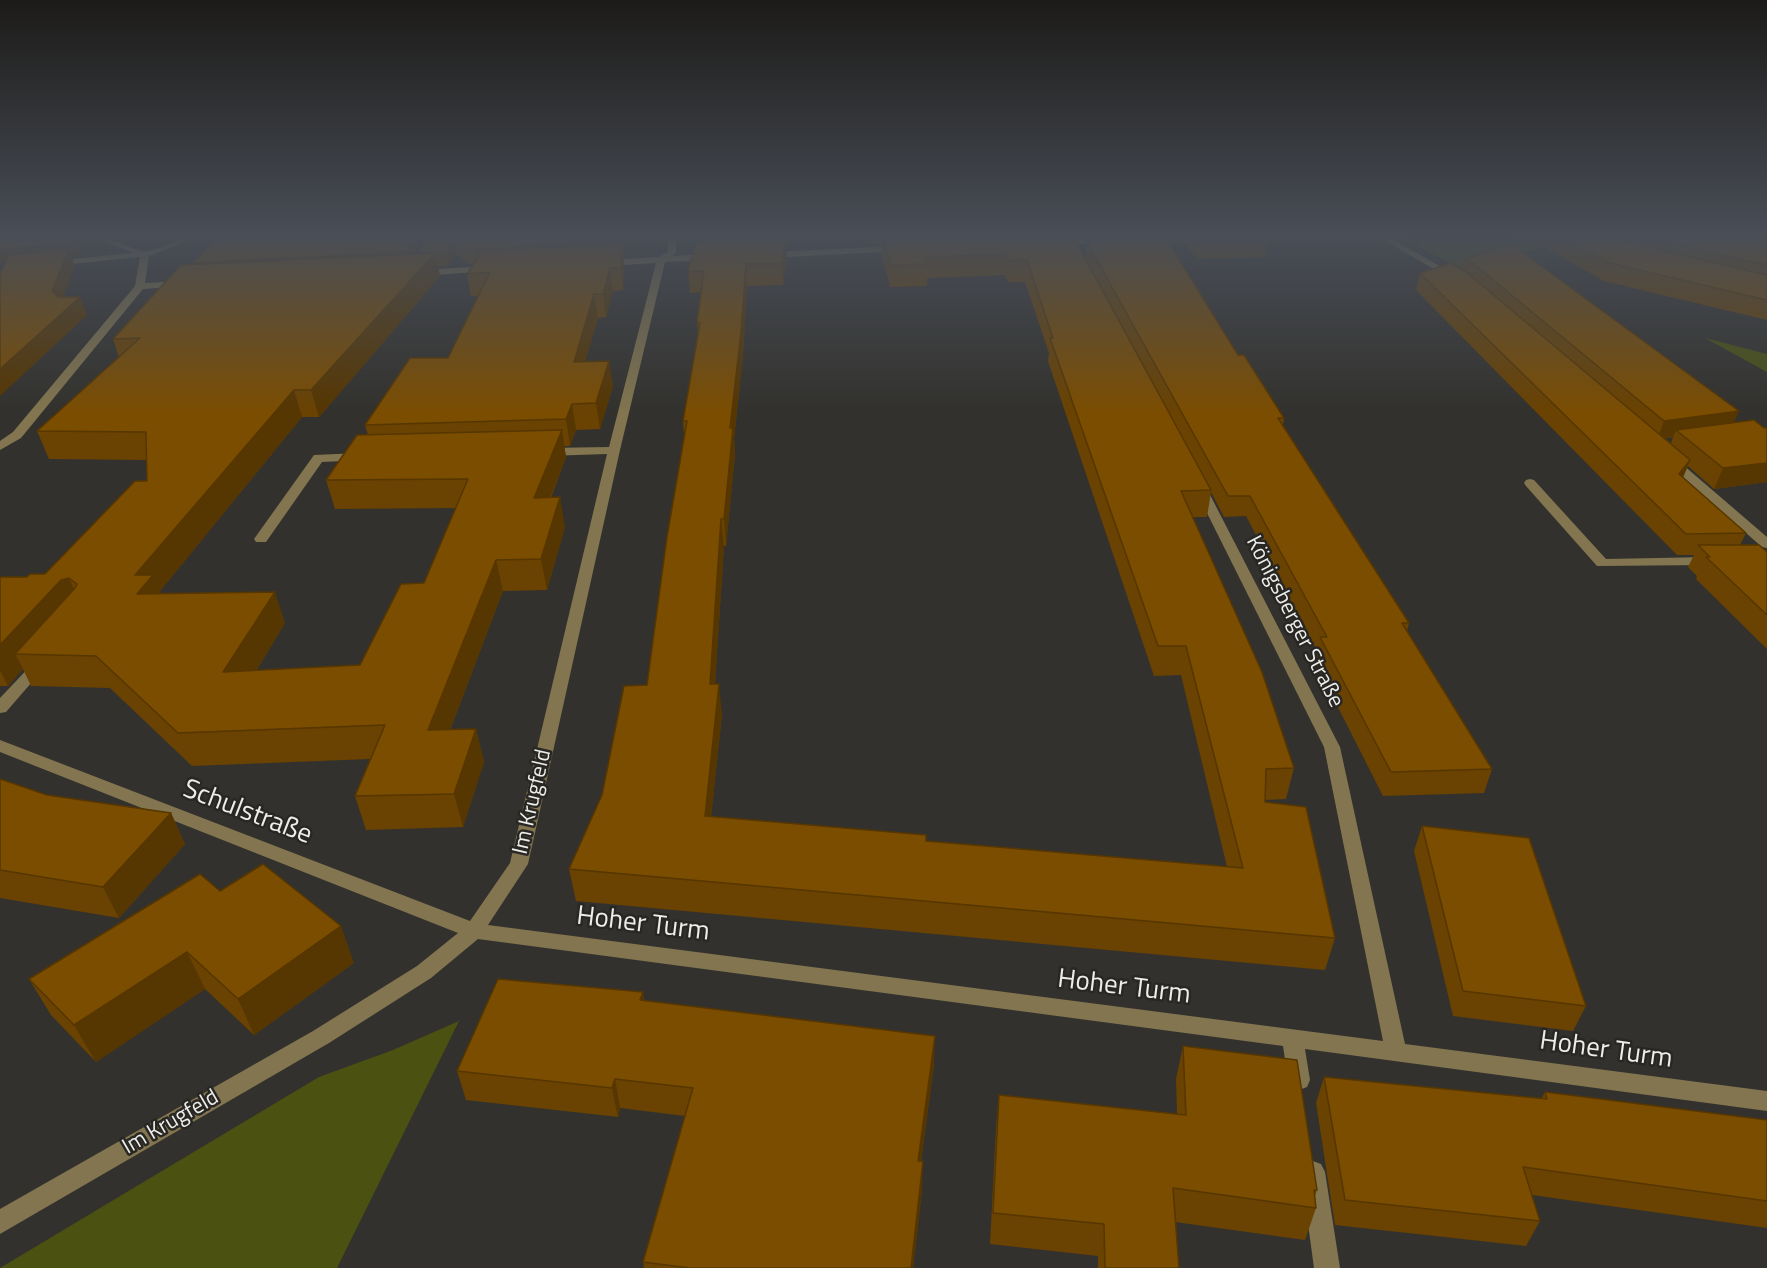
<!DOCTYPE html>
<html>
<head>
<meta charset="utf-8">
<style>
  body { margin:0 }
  canvas { display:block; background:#32312d }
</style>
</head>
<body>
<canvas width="1767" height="1268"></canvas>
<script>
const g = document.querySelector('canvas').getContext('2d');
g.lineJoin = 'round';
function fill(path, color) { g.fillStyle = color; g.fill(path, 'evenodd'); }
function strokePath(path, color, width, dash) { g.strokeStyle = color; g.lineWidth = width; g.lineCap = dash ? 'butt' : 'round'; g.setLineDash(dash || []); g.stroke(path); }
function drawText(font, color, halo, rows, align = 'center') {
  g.font = font + ' "Titillium Web",sans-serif'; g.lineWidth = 5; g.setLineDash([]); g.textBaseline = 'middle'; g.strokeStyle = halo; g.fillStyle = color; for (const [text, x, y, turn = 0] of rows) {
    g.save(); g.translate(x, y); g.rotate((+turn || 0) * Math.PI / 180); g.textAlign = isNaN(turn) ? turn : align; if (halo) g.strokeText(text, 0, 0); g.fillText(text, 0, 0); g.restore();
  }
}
const green = new Path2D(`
  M 1442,236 L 1505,236 L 1545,246 L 1465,271 L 1402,238 Z
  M 1705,338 L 1767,354 L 1767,372 Z
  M 459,1021 L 337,1268 L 0,1268 L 319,1077 L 393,1050 Z`);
const minor = new Path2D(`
  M 91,236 C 110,236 133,251 146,251 C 163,250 179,235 200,236 L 149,256 L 145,283 L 182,281 L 187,284 L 185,286 L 143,289 L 21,438 L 0,450 L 0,441 L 13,432 L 135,286 L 140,257 L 51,266 L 49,264 L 54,261 L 133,253 Z
  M 668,236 L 676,236 L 676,253 L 672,256 L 710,254 L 714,257 L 710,260 L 665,262 L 620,450 L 528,864 L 488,925 L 1383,1041 L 1324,747 L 1194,487 L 1200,483 L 1206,487 L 1340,747 L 1405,1044 L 1767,1091 L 1767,1111 L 1305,1049 L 1310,1080 L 1307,1087 L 1299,1090 L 1291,1087 L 1288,1080 L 1283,1046 L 478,939 L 431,978 L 329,1043 L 0,1234 L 0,1209 L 313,1031 L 417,966 L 458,933 L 0,752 L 0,740 L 470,921 L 510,863 L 607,454 L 546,456 L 540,452 L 546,448 L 609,447 L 656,263 L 605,266 L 600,263 L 605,260 L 658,257 L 668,252 Z
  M 1146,236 L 1211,236 L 1207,239 L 1057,245 L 1053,242 L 1057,239 Z
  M 1377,236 L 1387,236 L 1459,277 L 1451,279 Z
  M 901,246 L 904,247 L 904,251 L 766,258 L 762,255 L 766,252 Z
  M 488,266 L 491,267 L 491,271 L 419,276 L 414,273 L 419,270 Z
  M 360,453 L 364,454 L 364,460 L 322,462 L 266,542 L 256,542 L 254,539 L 314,455 Z
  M 1671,457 L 1675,458 L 1767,537 L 1767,548 L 1762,547 L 1667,464 L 1667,458 Z
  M 1530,479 L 1534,480 L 1606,559 L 1709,557 L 1716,561 L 1709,565 L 1597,566 L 1526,486 L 1524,483 L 1526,480 Z
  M 40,659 L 45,661 L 48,664 L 45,667 L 6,712 L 0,713 L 0,698 L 35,661 Z
  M 1313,1161 L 1321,1164 L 1325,1172 L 1340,1268 L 1314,1268 L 1301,1172 L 1305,1164 Z`);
const wall = new Path2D(`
  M 423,236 L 415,254 L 420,253 L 426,236 L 625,236 L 625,256 L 623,256 L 624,266 L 623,290 L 613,291 L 606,317 L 598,318 L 585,361 L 613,386 L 600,429 L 576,430 L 570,446 L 564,446 L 566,457 L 551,498 L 565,527 L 547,590 L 503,591 L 450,730 L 476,729 L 484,762 L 463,827 L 366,830 L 355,796 L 370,759 L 192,766 L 110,688 L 31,686 L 23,669 L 8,686 L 0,686 L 0,577 L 27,577 L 45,574 L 147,481 L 147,460 L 49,459 L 37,431 L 119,357 L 113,339 L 194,265 L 194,263 ZM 457,255 L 469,264 L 473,264 L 467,274 L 471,296 L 479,296 L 448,358 L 365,425 L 368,435 L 326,480 L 335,509 L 456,508 L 424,583 L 360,665 L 256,671 L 285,623 L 161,594 L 160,591 L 302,417 L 319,417 L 440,276 L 438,266 L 449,265 Z
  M 678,236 L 790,236 L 788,249 L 786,249 L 787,259 L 783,285 L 747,286 L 743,355 L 734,439 L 735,454 L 726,546 L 724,546 L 715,684 L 722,714 L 711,817 L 926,835 L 926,841 L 1227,867 L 1181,675 L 1154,676 L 1048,361 L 1049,353 L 1025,282 L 1008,282 L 1005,275 L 927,278 L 927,286 L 890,287 L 882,255 L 882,245 L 880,245 L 878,236 L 1063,236 L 1086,259 L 1087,242 L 1238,355 L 1284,418 L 1283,426 L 1409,623 L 1407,631 L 1492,769 L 1484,793 L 1383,796 L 1314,660 L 1317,651 L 1246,516 L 1224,517 L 1211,492 L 1207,517 L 1193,517 L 1294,768 L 1286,799 L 1265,800 L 1265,802 L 1335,938 L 1325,970 L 576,901 L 569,869 L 602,795 L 647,685 L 684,435 L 683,421 L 698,335 L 697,323 L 701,292 L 690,293 L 688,271 L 700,242 L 700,240 L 679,240 Z
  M 1184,236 L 1267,236 L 1268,237 L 1265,257 L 1198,259 L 1183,242 Z
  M 1535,236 L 1767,236 L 1767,320 L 1604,281 L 1534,241 Z
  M 1465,259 L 1734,422 L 1764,428 L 1767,428 L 1767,482 L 1714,489 L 1688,466 L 1683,477 L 1746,533 L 1740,545 L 1767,552 L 1767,649 L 1696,579 L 1697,576 L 1688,567 L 1694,555 L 1677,555 L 1416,290 L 1420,273 L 1462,269 ZM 1673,437 L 1671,443 L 1665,438 L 1670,438 Z
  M 0,779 L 47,795 L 171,813 L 185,844 L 119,918 L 0,898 Z
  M 1422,826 L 1586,1006 L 1573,1031 L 1453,1016 L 1414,851 Z
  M 220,891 L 354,963 L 254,1035 L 205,989 L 96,1062 L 51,1015 L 29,979 Z
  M 645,1001 L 934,1065 L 921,1161 L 922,1190 L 913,1268 L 644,1268 L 643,1262 L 685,1116 L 620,1108 L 618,1117 L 466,1100 L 457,1071 Z
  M 1183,1046 L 1317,1190 L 1315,1196 L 1316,1208 L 1305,1240 L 1175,1222 L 1179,1268 L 1098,1268 L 1098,1256 L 990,1244 L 996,1128 L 999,1095 L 1177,1114 L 1176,1079 Z
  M 1324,1077 L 1541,1099 L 1545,1092 L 1767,1120 L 1767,1228 L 1532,1195 L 1540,1221 L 1526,1246 L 1335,1225 L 1316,1103 Z`);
const shadedWall = new Path2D(`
  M 77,236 L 86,236 L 79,256 L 71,256 L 75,266 L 59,308 L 52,291 L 66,257 L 0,262 L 0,249 Z
  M 414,236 L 423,236 L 409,267 L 406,252 Z
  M 623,236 L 625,236 L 625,256 L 623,241 Z
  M 788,236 L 790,236 L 788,249 Z
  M 786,238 L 787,259 L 783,285 L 782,264 Z
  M 454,241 L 457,255 L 449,265 L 446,251 Z
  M 622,244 L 624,266 L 623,290 L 621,268 Z
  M 435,253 L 440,276 L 319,417 L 311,390 Z
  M 746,264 L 747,286 L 743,355 L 734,439 L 735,454 L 726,546 L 724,519 L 730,428 Z
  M 610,268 L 613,291 L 606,317 L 603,294 Z
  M 594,294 L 598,318 L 578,387 L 574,362 Z
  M 80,297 L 87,315 L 0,396 L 0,369 Z
  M 609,361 L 613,386 L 600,429 L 596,403 Z
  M 294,390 L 302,417 L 160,591 L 166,606 L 137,594 L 135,575 Z
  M 572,404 L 576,430 L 570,446 L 566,419 Z
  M 1739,411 L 1731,430 L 1676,430 L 1673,437 L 1657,440 L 1664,421 Z
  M 562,430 L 566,457 L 539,527 L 534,498 Z
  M 1690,460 L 1682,480 L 1679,474 Z
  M 1767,463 L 1767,482 L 1714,489 L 1723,468 Z
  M 560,497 L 565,527 L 547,590 L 541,559 Z
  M 721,519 L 724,546 L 713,714 L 710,684 Z
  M 496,560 L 503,591 L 437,763 L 428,730 Z
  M 69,578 L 83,609 L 15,654 L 23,669 L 8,686 L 0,670 L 0,645 L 61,580 Z
  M 275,592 L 285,623 L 235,705 L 223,672 Z
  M 719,684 L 722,714 L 708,847 L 705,816 Z
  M 476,729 L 484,762 L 463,827 L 454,794 Z
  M 171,813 L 185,844 L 119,918 L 103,887 Z
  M 341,926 L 354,963 L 254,1035 L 238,999 Z
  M 187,952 L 205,989 L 96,1062 L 74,1025 Z
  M 643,992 L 648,1021 L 640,1000 Z
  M 935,1036 L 934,1065 L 917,1190 L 918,1161 Z
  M 615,1079 L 620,1108 L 618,1117 L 612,1088 Z
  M 923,1161 L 922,1190 L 913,1268 L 911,1268 Z`);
const building = new Path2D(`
  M 0,236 L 77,236 L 74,243 L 0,249 Z
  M 219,236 L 414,236 L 406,252 L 194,263 Z
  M 426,236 L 623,236 L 623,241 L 466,250 L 454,241 L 446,251 L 420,252 Z
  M 700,236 L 729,236 L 700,237 Z
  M 883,236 L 1063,236 L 1065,238 L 1074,238 L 1211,490 L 1181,491 L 1262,672 L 1294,768 L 1266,769 L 1265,802 L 1306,807 L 1335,938 L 569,869 L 602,795 L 624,686 L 647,685 L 667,537 L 687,421 L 683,421 L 700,323 L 697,323 L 704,271 L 688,271 L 696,242 L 786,238 L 782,264 L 746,264 L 741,332 L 730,428 L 733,428 L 724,519 L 721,519 L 710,684 L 719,684 L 705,816 L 926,835 L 926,841 L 1243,868 L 1186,646 L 1158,646 L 1050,338 L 1053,338 L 1027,260 L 1009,261 L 1007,254 L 925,257 L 927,264 L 890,265 Z
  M 1198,236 L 1267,236 L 1268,237 L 1201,239 Z
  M 1560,236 L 1599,236 L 1767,275 L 1767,300 L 1610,263 Z
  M 1636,236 L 1767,236 L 1767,265 Z
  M 1167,240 L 1238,355 L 1244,355 L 1284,418 L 1278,418 L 1409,623 L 1402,623 L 1492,769 L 1391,772 L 1320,637 L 1327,637 L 1250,496 L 1228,496 L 1087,242 Z
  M 622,244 L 621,268 L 610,268 L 603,294 L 594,294 L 574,362 L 609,361 L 596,403 L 572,404 L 566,419 L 365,425 L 410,358 L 448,358 L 490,272 L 467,274 L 480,254 L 477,251 Z
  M 1511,244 L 1739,411 L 1664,421 L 1474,264 L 1465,259 Z
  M 69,249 L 52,291 L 58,297 L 80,297 L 0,369 L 0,273 L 9,255 Z
  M 435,253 L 311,390 L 294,390 L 135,575 L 153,575 L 137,594 L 275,592 L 223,672 L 360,665 L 401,584 L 424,583 L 468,479 L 326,480 L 357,435 L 562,430 L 534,498 L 560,497 L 541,559 L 496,560 L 428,730 L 476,729 L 454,794 L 355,796 L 385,725 L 178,733 L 96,656 L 15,654 L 75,588 L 77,584 L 69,578 L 61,580 L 0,645 L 0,577 L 27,577 L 30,574 L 45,574 L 135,481 L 147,481 L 146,432 L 37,431 L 140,338 L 113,339 L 181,265 Z
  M 1451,263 L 1465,271 L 1690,460 L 1679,474 L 1746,533 L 1686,534 L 1420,273 Z
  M 1754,420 L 1764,428 L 1767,428 L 1767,463 L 1723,468 L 1676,430 Z
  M 1698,545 L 1759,545 L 1767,552 L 1767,615 L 1706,557 L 1710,557 Z
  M 0,779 L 47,795 L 171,813 L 103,887 L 0,870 Z
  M 1422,826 L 1529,838 L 1586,1006 L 1463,991 Z
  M 263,864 L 341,926 L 238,999 L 187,952 L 74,1025 L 29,979 L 200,874 L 220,891 Z
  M 498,979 L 643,992 L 640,1000 L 935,1036 L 918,1161 L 923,1161 L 911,1268 L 690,1268 L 643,1262 L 693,1088 L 615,1079 L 612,1088 L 457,1071 Z
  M 1183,1046 L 1297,1060 L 1317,1190 L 1314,1190 L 1316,1208 L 1173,1188 L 1179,1268 L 1105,1268 L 1104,1224 L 993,1213 L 999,1095 L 1186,1115 Z
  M 1324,1077 L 1547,1099 L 1545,1092 L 1767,1120 L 1767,1201 L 1523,1167 L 1540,1221 L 1345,1200 Z`);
const streetNames = [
  ["Königsberger Straße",1294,622,63],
  ["Im Krugfeld",533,802,-77],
  ["Im Krugfeld",171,1123,-30]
];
const nearStreetnames = [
  ["Schulstraße",247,813,21],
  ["Hoher Turm",643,925,7],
  ["Hoher Turm",1124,988,7],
  ["Hoher Turm",1606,1051,8]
];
fill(green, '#4b5111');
fill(minor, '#82754f');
fill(wall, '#6a4201');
fill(shadedWall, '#563601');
fill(building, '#7b4d01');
strokePath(building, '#563601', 1.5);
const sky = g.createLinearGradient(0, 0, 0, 413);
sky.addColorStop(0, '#1c1b19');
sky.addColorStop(0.57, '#494e57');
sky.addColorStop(1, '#494e5700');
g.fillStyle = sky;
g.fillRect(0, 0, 1767, 413);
drawText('22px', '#ededea', '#282724', streetNames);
drawText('27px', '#ededea', '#282724', nearStreetnames);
</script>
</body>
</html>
